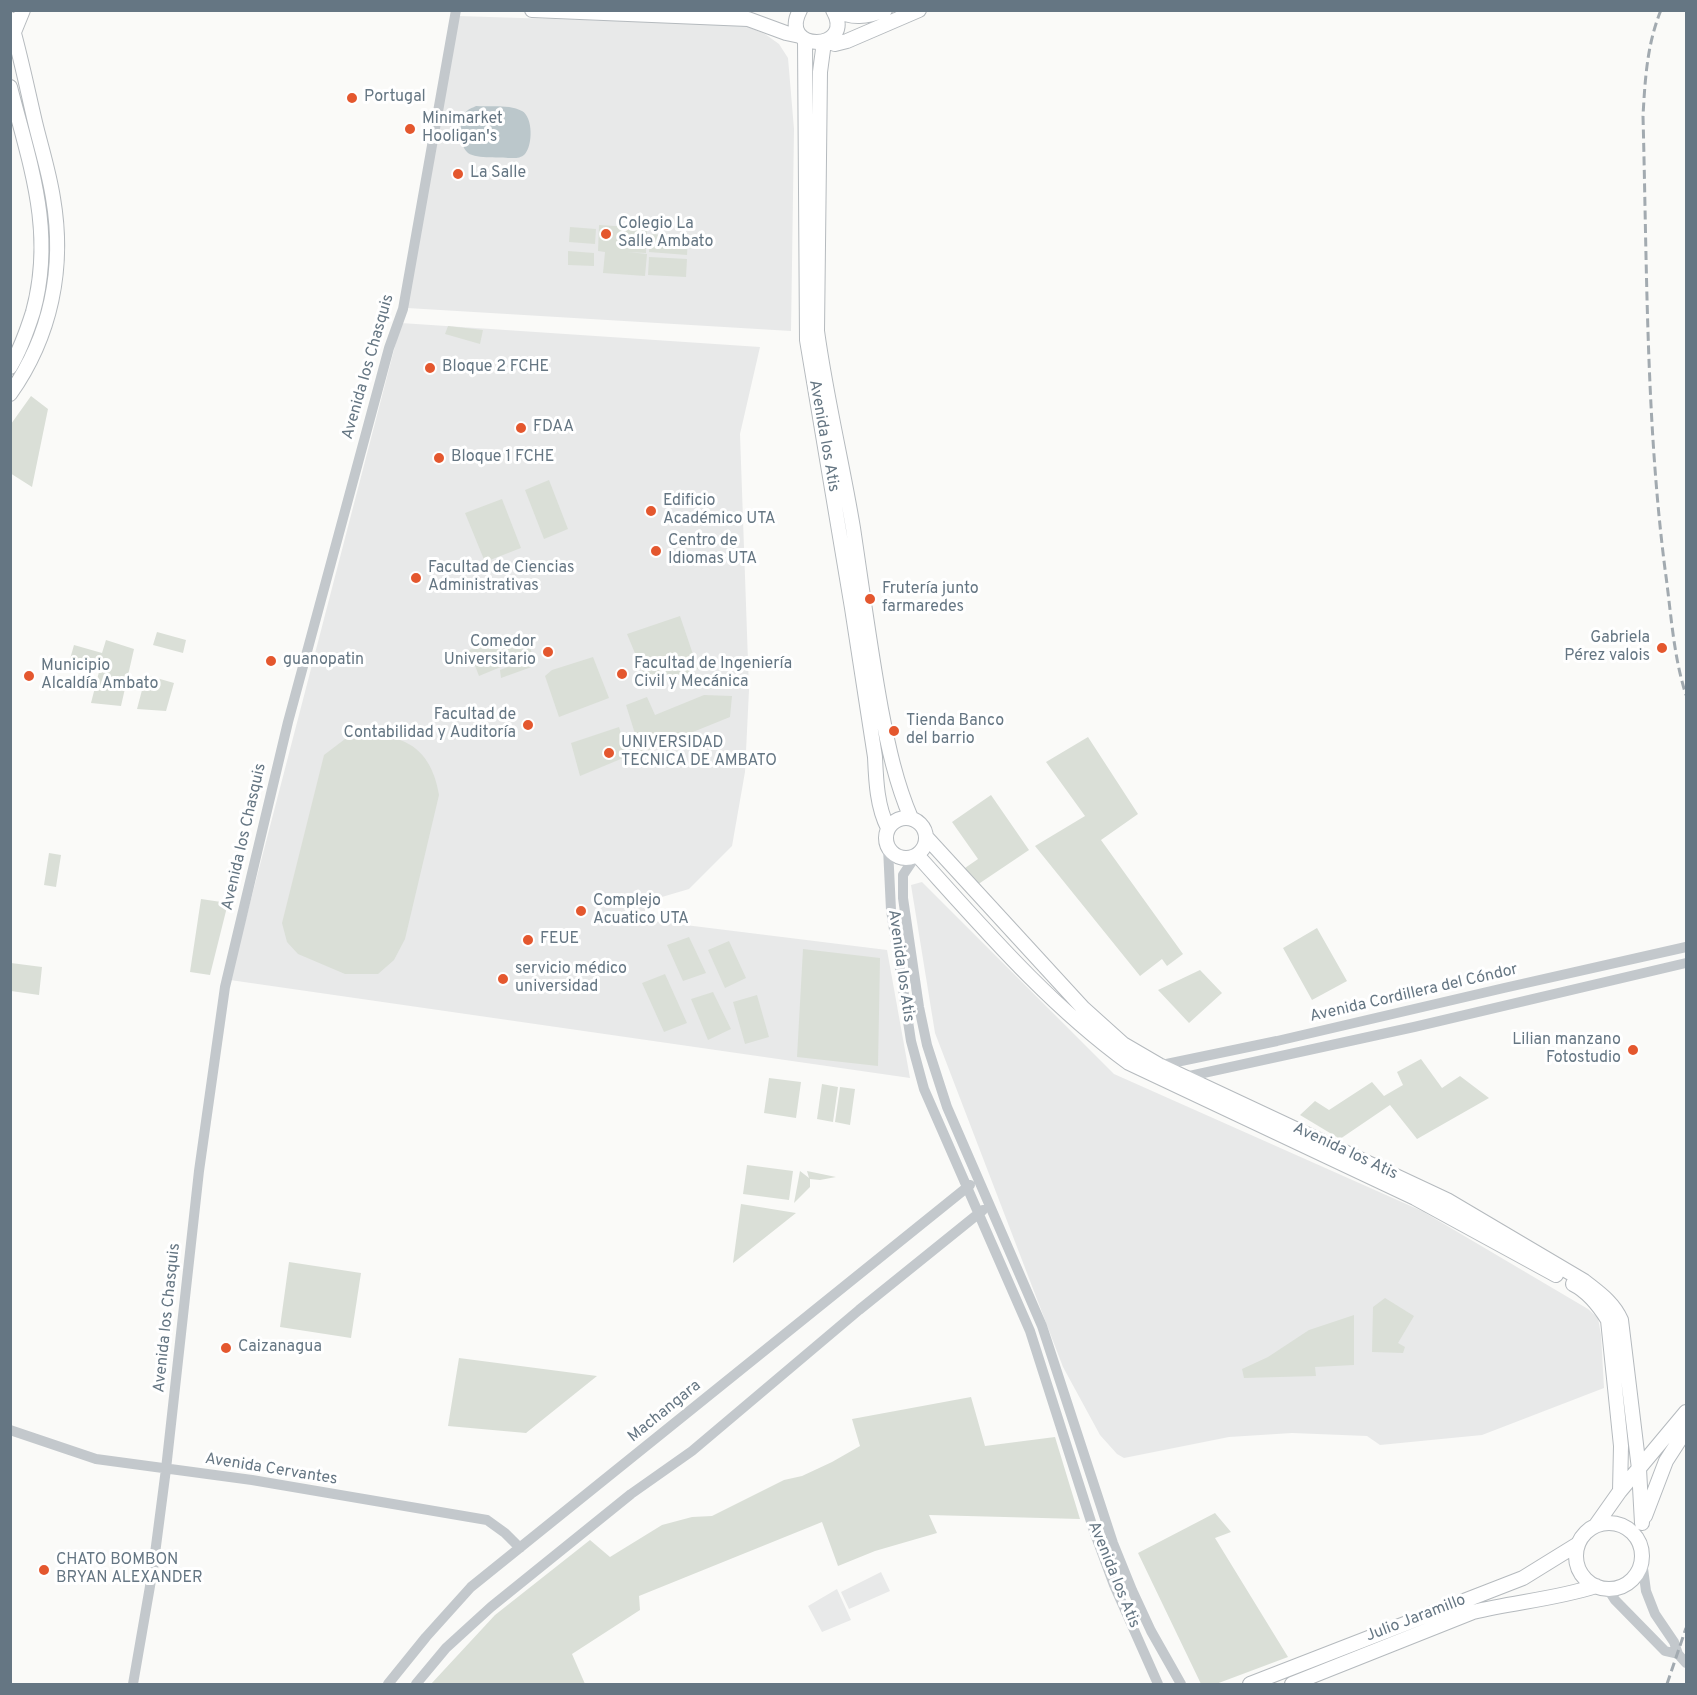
<!DOCTYPE html>
<html>
<head>
<meta charset="utf-8">
<style>
  body { margin:0 }
  #map { position:relative; width:1697px; height:1695px; overflow:hidden; background:#fafaf8; font-family:Overpass,sans-serif }
  canvas { display:block }
  .frame { position:absolute; inset:0; border:12px solid #657683; pointer-events:none }
</style>
</head>
<body>
<div id="map">
<canvas width="1697" height="1695"></canvas>
<div class="frame"></div>
</div>
<script>
const g = document.querySelector('canvas').getContext('2d');
g.lineJoin = 'round';
function fill(path, color) { g.fillStyle = color; g.fill(path, 'evenodd'); }
function strokePath(path, color, width, dash) { g.strokeStyle = color; g.lineWidth = width; g.lineCap = dash ? 'butt' : 'round'; g.setLineDash(dash || []); g.stroke(path); }
function drawText(font, color, halo, rows, align = 'center') {
  g.font = font + ' Overpass,sans-serif'; g.lineWidth = 6; g.setLineDash([]); g.textBaseline = 'middle'; g.strokeStyle = halo; g.fillStyle = color; for (const [text, x, y, turn = 0] of rows) {
    g.save(); g.translate(x, y); g.rotate((+turn || 0) * Math.PI / 180); g.textAlign = isNaN(turn) ? turn : align; if (halo) g.strokeText(text, 0, 0); g.fillText(text, 0, 0); g.restore();
  }
}
const built = new Path2D(`
  M 458,16 L 744,25 L 765,34 L 779,44 L 788,58 L 794,129 L 791,331 L 407,308 Z
  M 401,323 L 760,347 L 740,434 L 749,690 L 745,772 L 732,846 L 689,889 L 645,902 L 645,920 L 887,950 L 910,1078 L 230,980 Z
  M 922,882 L 1114,1074 L 1422,1211 L 1588,1309 L 1598,1318 L 1601,1335 L 1604,1388 L 1482,1435 L 1380,1445 L 1367,1436 L 1292,1433 L 1229,1437 L 1124,1458 L 1117,1454 L 1100,1435 L 1063,1367 L 935,1033 L 911,885 Z
  M 881,1572 L 890,1591 L 849,1609 L 841,1592 Z
  M 837,1589 L 851,1620 L 822,1632 L 808,1606 Z`);
const green = new Path2D(`
  M 599,225 L 647,228 L 646,253 L 628,252 L 647,254 L 645,276 L 603,273 L 605,252 L 598,251 Z
  M 570,227 L 596,229 L 595,244 L 569,242 Z
  M 650,234 L 688,237 L 687,255 L 649,252 Z
  M 568,251 L 594,253 L 594,266 L 568,265 Z
  M 649,257 L 687,259 L 686,277 L 648,275 Z
  M 448,326 L 483,330 L 480,344 L 445,334 Z
  M 31,396 L 48,409 L 32,487 L 10,473 L 11,424 Z
  M 549,480 L 568,529 L 544,539 L 525,490 Z
  M 502,499 L 521,548 L 485,562 L 465,513 Z
  M 680,616 L 698,669 L 649,687 L 627,634 Z
  M 157,632 L 186,640 L 183,653 L 153,645 Z
  M 527,636 L 532,654 L 479,676 L 469,650 L 486,643 L 492,648 Z
  M 106,640 L 134,649 L 121,706 L 91,703 L 100,668 L 70,659 L 74,645 L 102,653 Z
  M 533,657 L 537,665 L 501,678 L 500,670 Z
  M 593,657 L 609,698 L 559,717 L 545,676 L 552,670 Z
  M 146,675 L 174,683 L 166,711 L 137,709 Z
  M 704,695 L 732,696 L 730,717 L 641,753 L 626,705 L 647,697 L 655,715 Z
  M 619,727 L 628,756 L 580,776 L 571,743 Z
  M 372,734 C 381,736 392,737 400,740 C 425,749 435,771 439,795 L 405,939 L 394,960 L 378,974 L 345,974 L 298,954 L 287,942 L 282,923 L 324,755 L 345,739 Z
  M 1088,737 L 1138,814 L 1101,840 L 1183,954 L 1167,966 L 1162,959 L 1140,976 L 1035,846 L 1085,816 L 1046,762 Z
  M 991,795 L 1029,850 L 977,885 L 965,868 L 978,859 L 952,822 Z
  M 49,853 L 61,855 L 56,887 L 44,885 Z
  M 201,899 L 228,903 L 210,975 L 190,972 Z
  M 1317,928 L 1347,981 L 1312,1000 L 1283,948 Z
  M 689,937 L 706,973 L 683,981 L 667,945 Z
  M 729,941 L 746,978 L 725,988 L 708,950 Z
  M 803,949 L 880,958 L 878,1066 L 797,1057 Z
  M 11,963 L 42,967 L 39,995 L 11,991 Z
  M 1200,970 L 1222,993 L 1189,1023 L 1158,990 Z
  M 665,974 L 687,1023 L 664,1032 L 642,983 Z
  M 713,992 L 731,1029 L 708,1040 L 691,999 Z
  M 757,995 L 769,1037 L 745,1044 L 733,1002 Z
  M 1421,1059 L 1442,1088 L 1460,1076 L 1489,1098 L 1417,1139 L 1390,1105 L 1340,1139 L 1300,1115 L 1315,1101 L 1329,1110 L 1372,1082 L 1384,1096 L 1403,1085 L 1397,1072 Z
  M 769,1078 L 801,1082 L 796,1118 L 764,1113 Z
  M 822,1084 L 838,1087 L 833,1122 L 817,1119 Z
  M 840,1087 L 855,1089 L 850,1125 L 835,1122 Z
  M 747,1165 L 793,1171 L 789,1200 L 743,1194 Z
  M 800,1171 L 809,1178 L 807,1171 L 836,1177 L 820,1180 L 810,1179 L 810,1187 L 794,1203 Z
  M 741,1204 L 796,1213 L 733,1263 Z
  M 289,1262 L 361,1273 L 351,1338 L 280,1327 Z
  M 1385,1298 L 1414,1316 L 1398,1343 L 1405,1347 L 1403,1353 L 1372,1352 L 1373,1307 Z
  M 1354,1315 L 1354,1365 L 1315,1367 L 1316,1376 L 1244,1378 L 1242,1369 L 1268,1357 L 1309,1330 Z
  M 459,1358 L 597,1376 L 526,1433 L 448,1426 Z
  M 971,1397 L 985,1446 L 1055,1437 L 1080,1519 L 929,1515 L 937,1533 L 875,1551 L 838,1566 L 822,1522 L 639,1596 L 640,1610 L 572,1654 L 585,1684 L 431,1684 L 495,1615 L 590,1540 L 610,1557 L 662,1525 L 692,1517 L 712,1516 L 784,1480 L 802,1476 L 832,1462 L 860,1446 L 852,1419 Z
  M 1215,1513 L 1231,1532 L 1215,1538 L 1288,1657 L 1216,1684 L 1201,1684 L 1138,1553 Z`);
const water = new Path2D(`
  M 476,106 C 490,107 510,104 522,111 C 533,117 533,145 525,154 C 520,159 514,158 508,158 C 499,157 473,159 467,152 C 459,144 459,122 465,113 C 468,109 472,108 476,106 Z`);
const minor = new Path2D(`
  M 888,848 L 891,910 L 911,1041 L 924,1089 L 1030,1331 L 1094,1531 L 1114,1585 L 1158,1684
  M 915,857 L 903,875 L 903,898 L 919,1007 L 927,1045 L 947,1107 L 1042,1326 L 1113,1543 L 1132,1590 L 1151,1631 L 1181,1684
  M 1157,1066 L 1277,1041 L 1504,988 L 1686,947
  M 1182,1080 L 1185,1077 L 1414,1027 L 1686,963
  M 10,1430 L 96,1459 L 252,1480 L 487,1520 L 505,1533 L 520,1548
  M 1642,1561 L 1646,1591 L 1655,1614 L 1674,1642 L 1678,1654 L 1686,1663
  M 1608,1589 L 1615,1600 L 1665,1651 L 1678,1654
  M 133,1684 L 153,1569 L 166,1469 L 199,1171 L 225,987 L 288,722 L 389,348 L 403,309 L 456,10
  M 388,1684 L 426,1637 L 471,1587 L 970,1185
  M 416,1684 L 446,1648 L 491,1607 L 631,1494 L 692,1451 L 859,1310 L 983,1210`);
const major = new Path2D(`
  M 532,10 L 748,19 L 786,33 L 800,36
  M 800,10 C 777,53 857,52 833,10
  M 835,10 C 852,19 867,17 885,10
  M 10,19 C 20,53 27,88 35,122 C 41,147 49,172 53,198 C 65,268 51,336 10,394
  M 14,32 L 23,10
  M 805,40 L 807,340 L 852,608 L 875,757 C 876,780 877,807 888,828
  M 826,41 L 835,44 L 847,41 L 919,10
  M 824,42 L 820,72 L 817,331 C 826,397 842,462 853,528 C 862,588 870,649 881,709 C 888,746 896,783 911,818
  M 10,87 C 30,165 55,231 33,312 C 27,331 21,349 10,367
  M886 838a20 20 0 1 1 40 0a20 20 0 1 1-40 0Z
  M 927,838 L 1083,1008 L 1123,1044 L 1159,1065 L 1447,1200 L 1584,1281 C 1599,1293 1613,1302 1621,1320 L 1639,1469 L 1642,1523
  M 918,856 C 984,929 1049,1005 1129,1063 L 1415,1198 L 1556,1275
  M 1573,1284 C 1587,1291 1600,1307 1608,1320 L 1621,1446 L 1620,1491
  M 1645,1516 L 1666,1461 L 1686,1430
  M1576 1556a33 33 0 1 1 66 0a33 33 0 1 1-66 0Z
  M 1596,1525 L 1620,1491 L 1686,1412
  M 1250,1684 L 1523,1578 L 1578,1544
  M 1292,1684 L 1473,1612 C 1514,1602 1556,1599 1596,1586`);
const rail = new Path2D(`
  M 1661,10 C 1647,44 1645,80 1643,116 C 1647,267 1646,420 1665,569 C 1671,611 1673,655 1686,695
  M 1667,1684 L 1686,1628`);
const markers = [
  [352,98,6,"#e4572e"],
  [410,129,6,"#e4572e"],
  [458,174,6,"#e4572e"],
  [606,234,6,"#e4572e"],
  [430,368,6,"#e4572e"],
  [521,428,6,"#e4572e"],
  [439,458,6,"#e4572e"],
  [651,511,6,"#e4572e"],
  [656,551,6,"#e4572e"],
  [416,578,6,"#e4572e"],
  [870,599,6,"#e4572e"],
  [1662,648,6,"#e4572e"],
  [548,652,6,"#e4572e"],
  [271,661,6,"#e4572e"],
  [622,674,6,"#e4572e"],
  [29,676,6,"#e4572e"],
  [528,725,6,"#e4572e"],
  [894,731,6,"#e4572e"],
  [609,753,6,"#e4572e"],
  [581,911,6,"#e4572e"],
  [528,940,6,"#e4572e"],
  [503,979,6,"#e4572e"],
  [1633,1050,6,"#e4572e"],
  [226,1348,6,"#e4572e"],
  [44,1570,6,"#e4572e"]
];
const poiNames = [
  ["Portugal",364,98],
  ["Minimarket",422,120],
  ["Hooligan's",422,138],
  ["La Salle",470,174],
  ["Colegio La",618,225],
  ["Salle Ambato",618,243],
  ["Bloque 2 FCHE",442,368],
  ["FDAA",533,428],
  ["Bloque 1 FCHE",451,458],
  ["Edificio",663,502],
  ["Académico UTA",663,520],
  ["Centro de",668,542],
  ["Idiomas UTA",668,560],
  ["Facultad de Ciencias",428,569],
  ["Administrativas",428,587],
  ["Frutería junto",882,590],
  ["farmaredes",882,608],
  ["Gabriela",1650,639,"right"],
  ["Pérez valois",1650,657,"right"],
  ["Comedor",536,643,"right"],
  ["Universitario",536,661,"right"],
  ["guanopatin",283,661],
  ["Facultad de Ingeniería",634,665],
  ["Civil y Mecánica",634,683],
  ["Municipio",41,667],
  ["Alcaldía Ambato",41,685],
  ["Facultad de",516,716,"right"],
  ["Contabilidad y Auditoría",516,734,"right"],
  ["Tienda Banco",906,722],
  ["del barrio",906,740],
  ["UNIVERSIDAD",621,744],
  ["TECNICA DE AMBATO",621,762],
  ["Complejo",593,902],
  ["Acuatico UTA",593,920],
  ["FEUE",540,940],
  ["servicio médico",515,970],
  ["universidad",515,988],
  ["Lilian manzano",1621,1041,"right"],
  ["Fotostudio",1621,1059,"right"],
  ["Caizanagua",238,1348],
  ["CHATO BOMBON",56,1561],
  ["BRYAN ALEXANDER",56,1579]
];
const streetNames = [
  ["Avenida los Chasquis",369,367,-74],
  ["Avenida los Atis",823,436,80],
  ["Avenida los Chasquis",245,837,-77],
  ["Avenida los Atis",900,966,82],
  ["Avenida Cordillera del Cóndor",1414,994,-13],
  ["Avenida los Atis",1345,1152,25],
  ["Avenida los Chasquis",168,1318,-84],
  ["Machangara",665,1412,-39],
  ["Avenida Cervantes",271,1470,9],
  ["Avenida los Atis",1113,1575,68],
  ["Julio Jaramillo",1416,1619,-21]
];
fill(built, '#e8e9e9');
fill(green, '#dadfd7');
fill(water, '#bbc7cb');
strokePath(major, '#b5babe', 16);
strokePath(minor, '#c3c8cc', 10);
strokePath(major, '#fff', 14);
strokePath(rail, '#a2aab0', 3, [9, 4.5]);
for (const [x, y, r, color] of markers) { const dot = new Path2D(); dot.arc(x, y, r, 0, 2 * Math.PI); g.fillStyle = color; g.fill(dot); strokePath(dot, '#fff', 2); }
drawText('16px', '#657683', '#fff', poiNames, 'left');
drawText('16px', '#657683', '#fff', streetNames);
</script>
</body>
</html>
